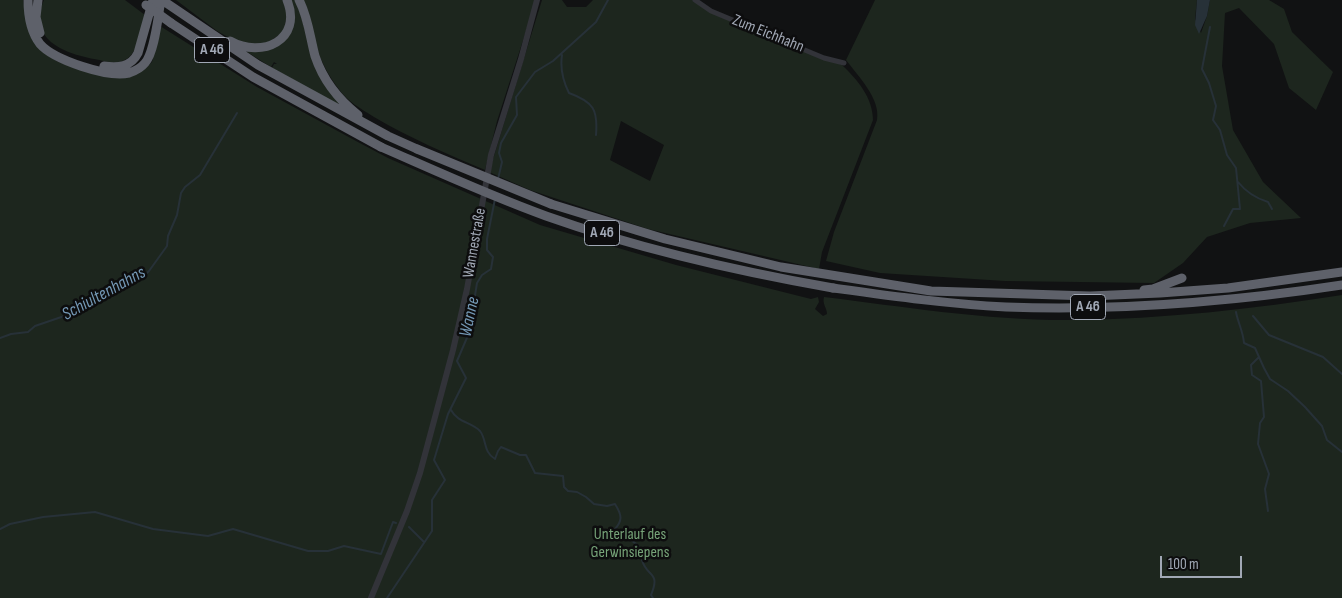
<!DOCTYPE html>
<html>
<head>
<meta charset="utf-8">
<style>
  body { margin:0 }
  #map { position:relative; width:1342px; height:598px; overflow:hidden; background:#111213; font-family:"Sofia Sans Condensed",sans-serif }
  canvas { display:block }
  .scale { position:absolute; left:1160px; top:556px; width:82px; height:22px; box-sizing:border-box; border:2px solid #a1a8b5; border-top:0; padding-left:6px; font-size:15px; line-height:18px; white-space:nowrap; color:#a1a8b5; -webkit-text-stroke:4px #0d0d0e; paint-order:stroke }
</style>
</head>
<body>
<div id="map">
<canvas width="1342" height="598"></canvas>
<div class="scale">100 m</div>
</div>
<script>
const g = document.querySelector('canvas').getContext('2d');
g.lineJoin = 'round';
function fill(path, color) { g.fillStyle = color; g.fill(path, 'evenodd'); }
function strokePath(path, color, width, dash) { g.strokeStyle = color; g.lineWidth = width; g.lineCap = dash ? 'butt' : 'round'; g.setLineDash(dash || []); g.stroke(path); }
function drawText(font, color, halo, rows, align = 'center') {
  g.font = font + ' "Sofia Sans Condensed",sans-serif'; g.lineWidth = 5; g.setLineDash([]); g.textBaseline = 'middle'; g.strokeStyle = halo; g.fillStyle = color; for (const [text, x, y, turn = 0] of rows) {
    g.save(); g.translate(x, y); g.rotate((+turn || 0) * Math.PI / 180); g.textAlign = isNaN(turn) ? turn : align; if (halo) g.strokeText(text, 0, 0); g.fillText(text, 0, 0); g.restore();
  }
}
const green = new Path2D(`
  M 0,0 L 23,0 L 31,37 L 43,52 L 58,62 L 118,78 L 144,70 L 152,62 L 160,26 L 257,87 L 356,141 L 388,158 L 540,225 L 676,265 L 811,299 L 818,297 L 819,302 L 815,309 L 823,316 L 827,314 C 827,308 822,304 824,297 C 905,307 992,321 1074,320 C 1163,319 1253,309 1342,295 L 1342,598 L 0,598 Z
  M 44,0 L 125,0 L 145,15 C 141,29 139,49 128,58 C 117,66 106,61 94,59 C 63,53 27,39 44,0 Z
  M 176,0 L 285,0 C 289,31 288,30 262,46 L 235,41 L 217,31 Z
  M 290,0 L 296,0 L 310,46 L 349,111 L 272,68 L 274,64 L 277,64 L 274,62 L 271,67 L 244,50 L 282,41 Z
  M 301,0 L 536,0 L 497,121 L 485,170 C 447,154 410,138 374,117 C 360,108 348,102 338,88 C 318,62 311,31 301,0 Z
  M 542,0 L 562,0 L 567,7 L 586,7 L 593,0 L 693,0 L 710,12 L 842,65 C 857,79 873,98 873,120 L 822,252 L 819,269 L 648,229 L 530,190 L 489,172 ZM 621,121 L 664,145 L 650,181 L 610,160 Z
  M 875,0 L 1197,0 L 1195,19 L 1201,33 L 1207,16 L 1210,0 L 1269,0 L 1284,9 L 1292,32 L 1333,72 L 1316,110 L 1289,88 L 1274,44 L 1239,8 L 1225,13 L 1222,66 L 1233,130 L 1263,182 L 1301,218 L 1250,223 L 1207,237 L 1183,263 L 1154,283 L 1005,281 L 880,273 L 826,261 L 834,232 L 877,120 C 881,99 858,76 846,60 Z`);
const water = new Path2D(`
  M 1197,0 L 1210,0 L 1207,16 L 1199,34 L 1195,25 Z`);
const stream = new Path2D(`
  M 1210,27 L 1202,69 L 1209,83 L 1216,106 L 1213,120 L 1220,130 L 1227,155 L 1236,168 L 1240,209 L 1233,209 L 1224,226
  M 562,55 C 560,68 563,81 569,93 C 594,102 598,110 596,135
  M 498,179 L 502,162 L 499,153 L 501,143 L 517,115 L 516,97 L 535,72 L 553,61 L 596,22 L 608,0
  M 1238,182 C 1246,192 1255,198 1268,202 L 1272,209
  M 1236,312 C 1238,323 1243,331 1244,343 L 1255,348 L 1259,357 L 1251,365 L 1252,375 L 1261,381 L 1264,417 L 1260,423 L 1258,444 L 1269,474 L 1265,489 L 1268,511
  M 1253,316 L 1269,335 L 1323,357 L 1342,374
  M 0,338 L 11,334 L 28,332 L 35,326 L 76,312 L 82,306 L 110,294 L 125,283 L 142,278 L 149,271 L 167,246 L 168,236 L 177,215 L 181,193 L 185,187 L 200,175 L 237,113
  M 1259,357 L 1264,368 L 1270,379 L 1288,391 L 1305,407 L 1322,426 L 1327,440 L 1342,452
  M 451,410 C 458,423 472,422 480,431 C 487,440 483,452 495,459 L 498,451 L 501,447 L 520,455 L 526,455 L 535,473 L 563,476 L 564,487 L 568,491 L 577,492 L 586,497 L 594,504 L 607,506 L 615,504 C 622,515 623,521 614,530 L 617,535 C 626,536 639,543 642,553 C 643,555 642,558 642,560 C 647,578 661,571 651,595 L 653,598
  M 409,527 L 424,542
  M 0,529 L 10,524 L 43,517 L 95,512 L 153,529 L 208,536 L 233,529 L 308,551 L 328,551 L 344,546 L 381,554 L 393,522 L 396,523
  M 387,598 L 432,531 L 432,500 L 445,480 L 434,460 L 448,414 L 466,378 L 457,361 L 469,333 L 477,283 L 482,275 L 491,269 L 493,257 L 487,250 L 487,239 L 495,199`);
const minor = new Path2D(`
  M 695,0 L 711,11 L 824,58 L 844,63`);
const tertiary = new Path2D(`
  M 371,598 L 407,511 L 420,473 L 453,350 L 467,289 L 491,155 L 521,59 L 537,0`);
const motorway = new Path2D(`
  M 28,0 C 28,16 30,31 40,44 C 54,60 108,78 129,73 C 135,71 141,68 145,63 C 155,52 158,15 161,0
  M 38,0 L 36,17 L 40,33
  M 162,0 L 258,65 L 388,136 L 417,149
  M 299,0 C 308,17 310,37 315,56 C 323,80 339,100 358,115
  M 171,23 L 253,77 L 381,147
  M 230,41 C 262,59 303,40 287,0
  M 104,66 C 118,68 131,67 138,53 L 153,0
  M 551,204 L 665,239 L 781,267 L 931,291 L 1090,296 L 1160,293 L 1228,288 L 1342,272
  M 833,288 C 891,296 948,304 1006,307 C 1118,311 1231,302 1342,285
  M 1144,290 L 1153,289 L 1182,278`);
const motorwayBridge = new Path2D(`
  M 146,5 L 171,23
  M 381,147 C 436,171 490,196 546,216 C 639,249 736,271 833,288
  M 417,149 L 551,204`);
const shields = [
  [212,50,35],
  [602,233,35],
  [1088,307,35]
];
const shieldNames = [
  ["A 46",212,50],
  ["A 46",602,233],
  ["A 46",1088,307]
];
const streetNames = [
  ["Zum Eichhahn",768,34,22],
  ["Wannestraße",475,243,-80]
];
const parkNames = [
  ["Unterlauf des",630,535],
  ["Gerwinsiepens",630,553]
];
const waterNames = [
  ["Schiultenhahns",104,294,-29],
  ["Wanne",470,317,-78]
];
fill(green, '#1d261e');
fill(water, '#273138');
strokePath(stream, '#273138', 2);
strokePath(minor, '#323339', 5);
strokePath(tertiary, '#323339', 6);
strokePath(motorway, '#5e616a', 9);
strokePath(motorwayBridge, '#5e616a', 9);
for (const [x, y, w] of shields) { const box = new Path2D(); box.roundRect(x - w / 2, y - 12.5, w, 25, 4); g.fillStyle = '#0d0d0e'; g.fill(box); strokePath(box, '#a1a8b5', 1); }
drawText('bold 15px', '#a1a8b5', null, shieldNames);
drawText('16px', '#a1a8b5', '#0d0d0e', streetNames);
drawText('16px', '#76a378', '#0d0d0e', parkNames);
drawText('italic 18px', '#7498b5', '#0d0d0e', waterNames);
</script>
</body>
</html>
